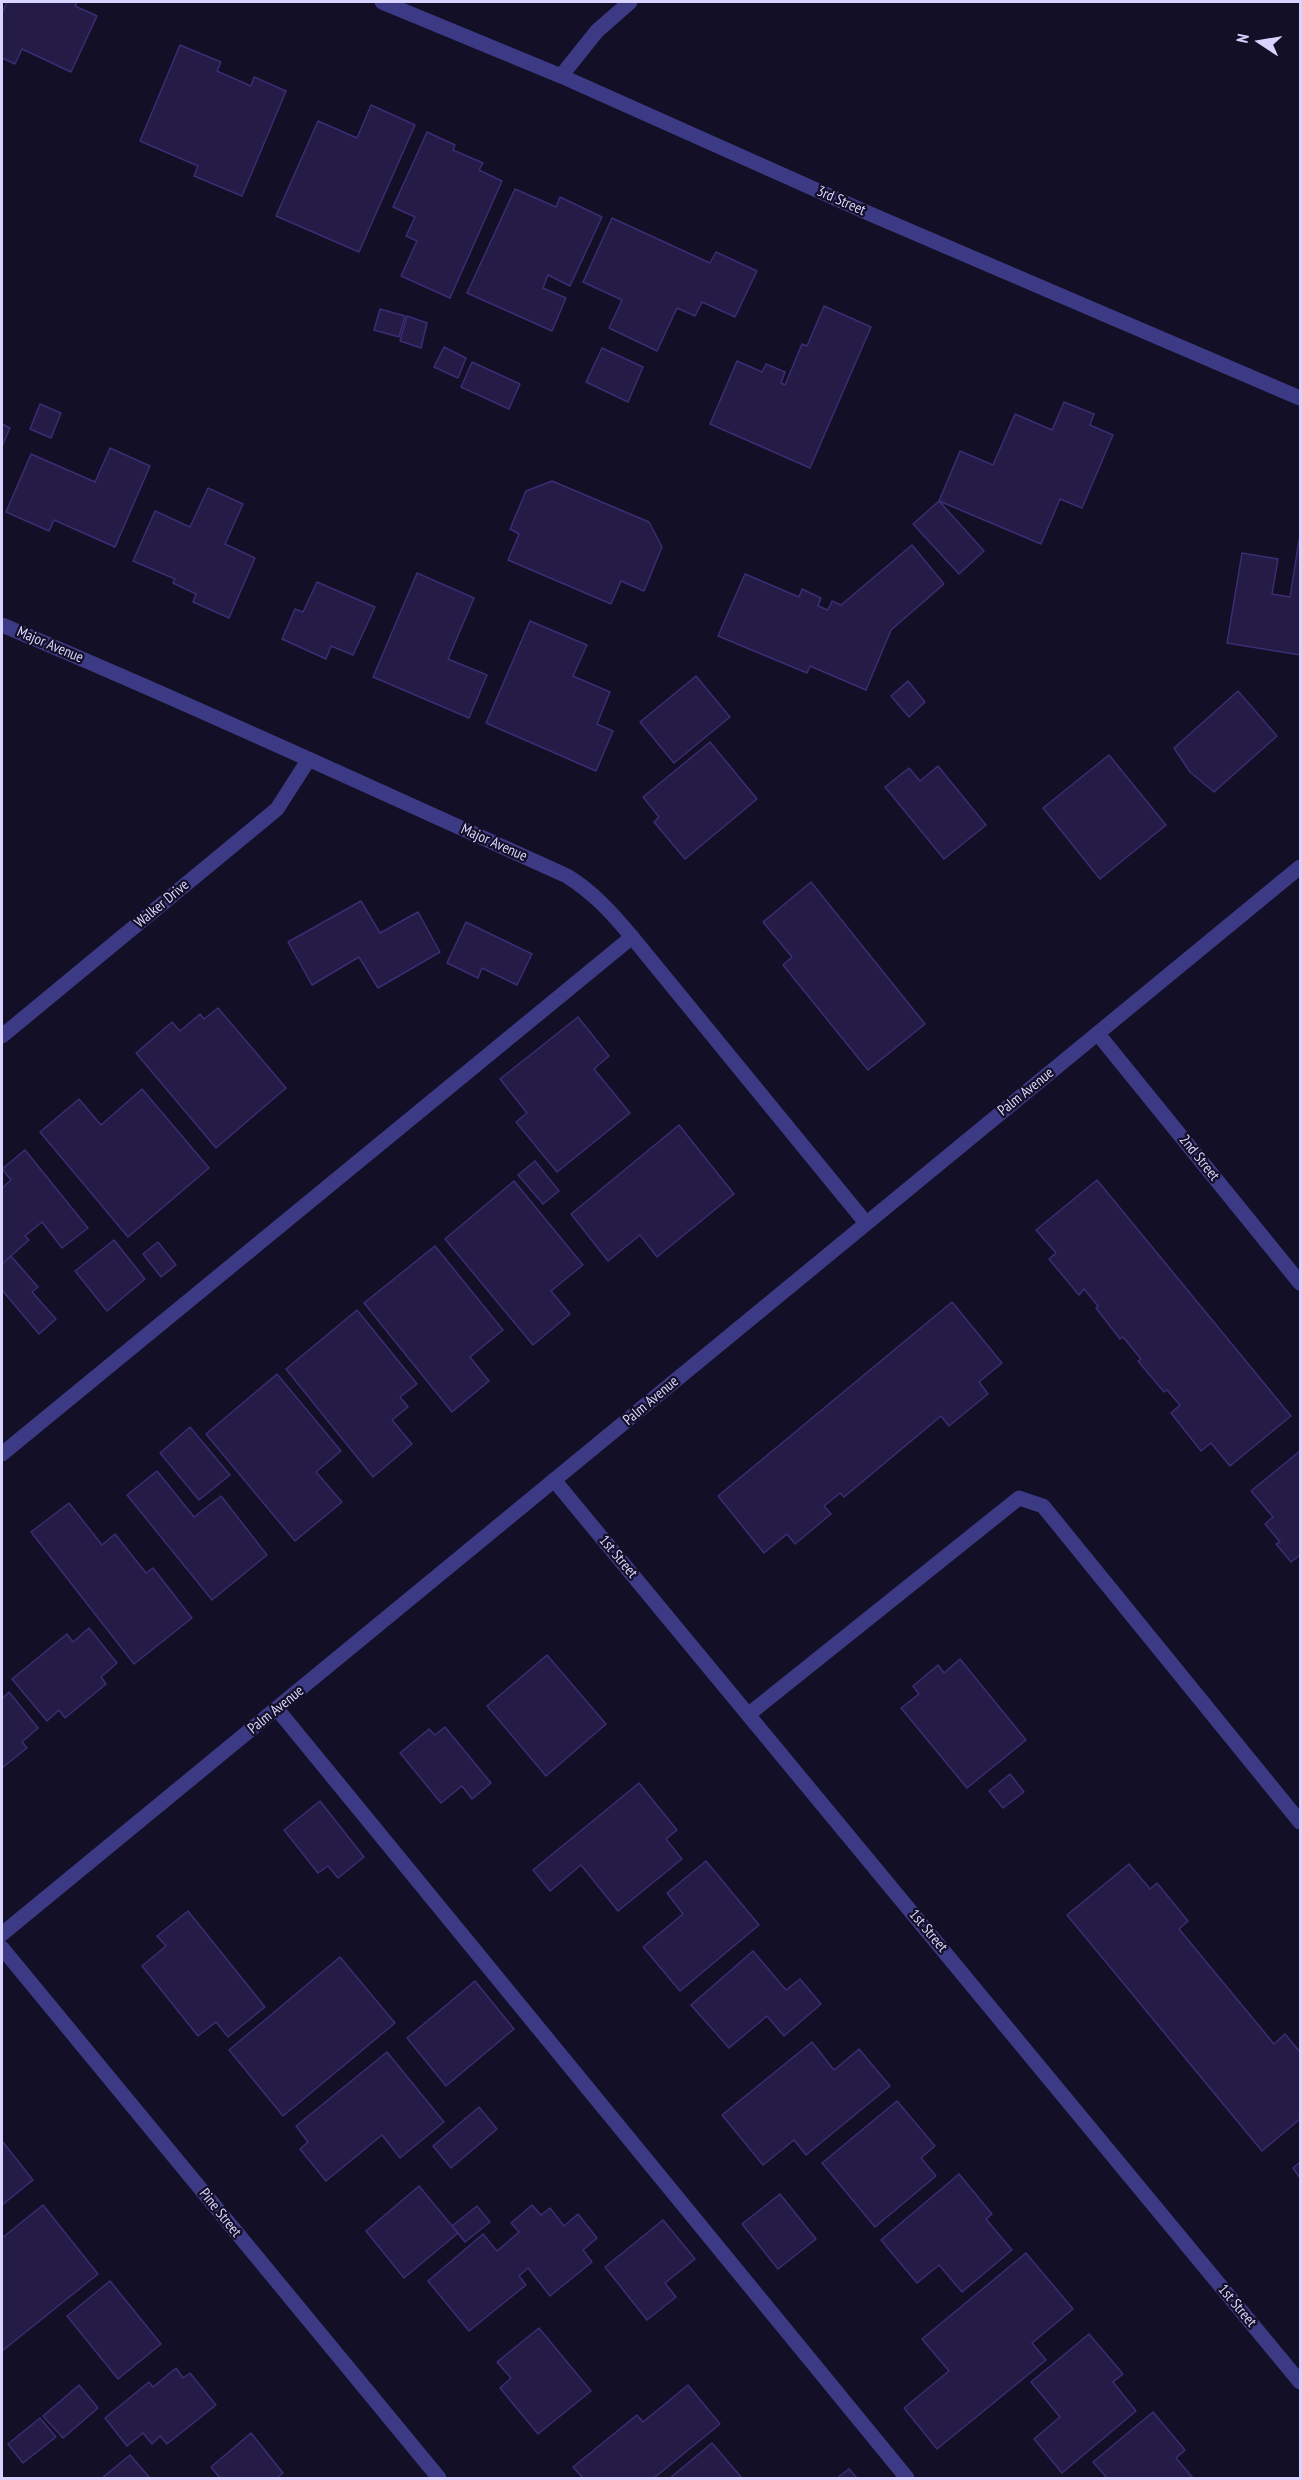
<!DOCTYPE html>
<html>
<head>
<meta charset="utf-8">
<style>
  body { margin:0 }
  #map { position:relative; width:1302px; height:2480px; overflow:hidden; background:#130f26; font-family:"PT Sans Narrow",sans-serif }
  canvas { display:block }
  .frame { position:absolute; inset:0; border:3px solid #d9d4ff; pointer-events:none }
  .north { position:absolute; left:1230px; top:12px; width:60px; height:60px; -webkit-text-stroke:4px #130f26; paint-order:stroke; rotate:282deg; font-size:16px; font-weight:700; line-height:24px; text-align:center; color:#d9d4ff }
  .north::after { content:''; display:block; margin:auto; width:21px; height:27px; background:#d9d4ff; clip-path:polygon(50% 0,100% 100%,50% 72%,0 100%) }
</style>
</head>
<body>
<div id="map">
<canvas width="1302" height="2480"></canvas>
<div class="frame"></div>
<div class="north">N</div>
</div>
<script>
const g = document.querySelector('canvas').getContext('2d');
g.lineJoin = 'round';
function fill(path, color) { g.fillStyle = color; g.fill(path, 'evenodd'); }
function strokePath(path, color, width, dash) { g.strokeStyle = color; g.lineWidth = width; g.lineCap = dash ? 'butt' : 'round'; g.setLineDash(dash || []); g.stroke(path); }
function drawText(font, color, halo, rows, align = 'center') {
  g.font = font + ' "PT Sans Narrow",sans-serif'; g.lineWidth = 4.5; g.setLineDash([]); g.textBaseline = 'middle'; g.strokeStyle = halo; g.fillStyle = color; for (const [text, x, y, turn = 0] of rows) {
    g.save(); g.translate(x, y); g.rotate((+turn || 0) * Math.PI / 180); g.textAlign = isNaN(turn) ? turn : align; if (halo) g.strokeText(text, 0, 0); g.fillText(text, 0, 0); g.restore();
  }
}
const building = new Path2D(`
  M 7,2 L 77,2 L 75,6 L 97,16 L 71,72 L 22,49 L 15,64 L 2,58 L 2,13 Z
  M 180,45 L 221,62 L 217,71 L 251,86 L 254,77 L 286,91 L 242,196 L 194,176 L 198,166 L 140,141 Z
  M 371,105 L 415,125 L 359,252 L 276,216 L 318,121 L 357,138 Z
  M 427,132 L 455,145 L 453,150 L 483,163 L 479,170 L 502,181 L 450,298 L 401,276 L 417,241 L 406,236 L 415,217 L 393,207 Z
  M 515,189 L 556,207 L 560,197 L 602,217 L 570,286 L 548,275 L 543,288 L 566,298 L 552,331 L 467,293 Z
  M 612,218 L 710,263 L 716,252 L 757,271 L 735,317 L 702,302 L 695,316 L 677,308 L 657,351 L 609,328 L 622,300 L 583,282 Z
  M 824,306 L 871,327 L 810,468 L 710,424 L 737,361 L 762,372 L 766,364 L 785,372 L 781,383 L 785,385 L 802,344 L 807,346 Z
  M 380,309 L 405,316 L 399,337 L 374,330 Z
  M 407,316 L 427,323 L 421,348 L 400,341 Z
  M 444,347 L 466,358 L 458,378 L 434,367 Z
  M 602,348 L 643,367 L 628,402 L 586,382 Z
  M 472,362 L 520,384 L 509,409 L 461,387 Z
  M 1064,402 L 1094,414 L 1090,425 L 1113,435 L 1082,508 L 1060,499 L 1041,544 L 939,501 L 960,451 L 993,465 L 1015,414 L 1052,430 Z
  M 40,404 L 61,413 L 51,438 L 30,429 Z
  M 2,424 L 10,428 L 2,446 Z
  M 110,448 L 150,466 L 115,547 L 54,520 L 49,531 L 6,512 L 31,454 L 95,482 Z
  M 552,481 L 649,522 L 662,547 L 644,591 L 621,581 L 611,604 L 508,560 L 519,534 L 510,529 L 526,491 Z
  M 208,488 L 243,504 L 225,544 L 255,558 L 229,618 L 193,602 L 196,594 L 173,583 L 175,579 L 133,561 L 155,511 L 190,527 Z
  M 939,501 L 984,551 L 959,574 L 913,524 Z
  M 1300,534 L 1300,655 L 1227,643 L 1242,553 L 1278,559 L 1272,594 L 1290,597 Z
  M 912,545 L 944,584 L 891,630 L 866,690 L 810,666 L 807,673 L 718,636 L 745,574 L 799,597 L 802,589 L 821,598 L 818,606 L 828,610 L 832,601 L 841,605 Z
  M 417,573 L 474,598 L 448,659 L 487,675 L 469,718 L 373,677 Z
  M 317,582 L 375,607 L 353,655 L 331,646 L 326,659 L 282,639 L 295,609 L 303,612 Z
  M 530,621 L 587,645 L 573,676 L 610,692 L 597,724 L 613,731 L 596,771 L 486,723 Z
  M 696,676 L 730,717 L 674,763 L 640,722 Z
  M 908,681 L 925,702 L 909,717 L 891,696 Z
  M 1238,691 L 1277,736 L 1214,792 L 1190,772 L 1174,748 Z
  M 710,742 L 757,799 L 685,859 L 654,822 L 659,817 L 643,797 Z
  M 1109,755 L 1166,825 L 1100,879 L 1043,808 Z
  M 938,766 L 986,825 L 944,859 L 885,787 L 909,768 L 920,781 Z
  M 811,882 L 925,1024 L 868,1070 L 783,965 L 792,957 L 763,922 Z
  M 361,901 L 380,933 L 418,912 L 440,952 L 378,988 L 359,957 L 312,985 L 288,942 Z
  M 466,922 L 532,954 L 517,985 L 482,968 L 478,978 L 447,963 Z
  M 218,1008 L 286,1088 L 216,1148 L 136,1053 L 172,1022 L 180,1031 L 200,1014 L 204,1019 Z
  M 578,1017 L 609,1056 L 594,1069 L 630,1113 L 557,1172 L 516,1122 L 527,1113 L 500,1079 Z
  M 142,1089 L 209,1168 L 128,1237 L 40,1132 L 79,1099 L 101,1125 Z
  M 679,1125 L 734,1194 L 657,1257 L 640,1235 L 608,1261 L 571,1214 Z
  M 25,1150 L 88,1228 L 62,1248 L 42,1222 L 25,1236 L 29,1240 L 2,1264 L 2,1188 L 11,1180 L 2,1169 Z
  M 535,1161 L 559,1191 L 543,1204 L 518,1175 Z
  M 1097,1180 L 1291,1416 L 1230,1466 L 1211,1443 L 1201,1451 L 1171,1413 L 1180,1405 L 1167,1390 L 1164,1392 L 1138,1361 L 1141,1359 L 1123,1337 L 1120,1339 L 1096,1308 L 1098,1306 L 1084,1289 L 1079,1295 L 1049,1259 L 1056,1253 L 1036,1230 Z
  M 514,1181 L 583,1265 L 551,1291 L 570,1314 L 533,1345 L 445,1239 Z
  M 114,1240 L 145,1279 L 107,1311 L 75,1271 Z
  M 158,1242 L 176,1265 L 161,1277 L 143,1254 Z
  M 435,1246 L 503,1330 L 470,1357 L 489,1381 L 452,1412 L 364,1303 Z
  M 11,1256 L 38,1287 L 32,1292 L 56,1319 L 39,1334 L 2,1290 L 2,1264 Z
  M 952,1302 L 1002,1363 L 979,1382 L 988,1394 L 949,1426 L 941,1416 L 844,1497 L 840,1493 L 824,1506 L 831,1514 L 795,1544 L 787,1534 L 764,1553 L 718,1496 Z
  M 357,1310 L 417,1384 L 400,1397 L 408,1407 L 392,1420 L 412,1444 L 373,1477 L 286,1369 Z
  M 277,1374 L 341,1451 L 316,1472 L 342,1502 L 295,1541 L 206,1434 Z
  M 190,1427 L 230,1475 L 199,1500 L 160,1453 Z
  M 1300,1451 L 1300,1555 L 1291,1562 L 1276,1544 L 1280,1542 L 1265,1524 L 1273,1517 L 1251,1491 Z
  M 157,1471 L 194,1517 L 221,1496 L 267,1555 L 212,1600 L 127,1495 Z
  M 69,1503 L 102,1545 L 115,1534 L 146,1573 L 153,1568 L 192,1618 L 134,1664 L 31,1532 Z
  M 89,1628 L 117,1663 L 101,1677 L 106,1684 L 65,1718 L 59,1710 L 47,1721 L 12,1679 L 67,1634 L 73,1642 Z
  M 547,1655 L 606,1724 L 546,1776 L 487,1706 Z
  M 960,1659 L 1026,1740 L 967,1788 L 901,1708 L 919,1694 L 913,1686 L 938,1665 L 944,1673 Z
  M 9,1692 L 38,1728 L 22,1742 L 27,1748 L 2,1768 L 2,1699 Z
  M 445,1727 L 491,1783 L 472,1799 L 462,1786 L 441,1803 L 400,1753 L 429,1729 L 435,1735 Z
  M 1010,1774 L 1024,1792 L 1003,1808 L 989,1791 Z
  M 639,1783 L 677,1830 L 666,1839 L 682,1859 L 618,1911 L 581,1865 L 550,1891 L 533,1870 Z
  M 320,1801 L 364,1857 L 338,1878 L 328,1866 L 318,1873 L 284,1830 Z
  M 706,1861 L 759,1925 L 680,1991 L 643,1947 L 683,1914 L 667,1893 Z
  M 1129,1864 L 1150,1889 L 1157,1883 L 1188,1921 L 1179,1929 L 1274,2044 L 1285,2034 L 1300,2052 L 1300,2119 L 1262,2151 L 1067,1915 Z
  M 188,1911 L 265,2007 L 228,2037 L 216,2022 L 198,2036 L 142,1966 L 166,1946 L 157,1936 Z
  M 753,1951 L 786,1990 L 800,1979 L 821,2004 L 784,2036 L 767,2016 L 729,2048 L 691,2005 Z
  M 340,1957 L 395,2023 L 283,2116 L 229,2050 Z
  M 475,1981 L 514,2029 L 446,2086 L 407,2038 Z
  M 812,2042 L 834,2070 L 859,2049 L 890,2086 L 806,2155 L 794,2140 L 763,2165 L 722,2115 Z
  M 387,2052 L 444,2122 L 400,2158 L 382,2135 L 326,2181 L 300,2149 L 308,2142 L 296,2126 Z
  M 897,2101 L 935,2146 L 921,2158 L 936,2176 L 875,2227 L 822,2163 Z
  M 479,2107 L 497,2129 L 451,2168 L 433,2146 Z
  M 2,2141 L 33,2180 L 2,2205 Z
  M 1300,2162 L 1300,2178 L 1293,2168 Z
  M 959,2174 L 992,2214 L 986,2219 L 1012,2250 L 962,2292 L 939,2265 L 917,2283 L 881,2240 Z
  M 419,2186 L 458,2233 L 404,2278 L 366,2231 Z
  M 780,2194 L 816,2239 L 778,2269 L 742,2224 Z
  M 43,2205 L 98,2274 L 2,2351 L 2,2238 Z
  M 532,2205 L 541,2215 L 550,2208 L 564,2226 L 578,2214 L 597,2238 L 583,2250 L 592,2262 L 550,2296 L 528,2268 L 519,2276 L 526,2285 L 469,2331 L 428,2281 L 483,2234 L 497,2251 L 519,2232 L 511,2223 Z
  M 477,2206 L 490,2222 L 465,2242 L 452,2226 Z
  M 663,2220 L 695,2259 L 665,2283 L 676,2297 L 647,2320 L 605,2267 Z
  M 1026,2253 L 1073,2309 L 1032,2343 L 1046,2360 L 937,2449 L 904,2408 L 949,2371 L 922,2339 Z
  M 110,2281 L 161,2344 L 118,2379 L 67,2316 Z
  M 539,2328 L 591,2391 L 538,2434 L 500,2388 L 511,2378 L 497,2362 Z
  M 1089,2334 L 1123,2374 L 1113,2382 L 1136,2411 L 1062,2473 L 1034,2439 L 1060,2417 L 1031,2382 Z
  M 176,2368 L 183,2378 L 190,2373 L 216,2405 L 167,2444 L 160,2436 L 152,2444 L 143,2433 L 127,2446 L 105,2418 L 149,2382 L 153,2387 Z
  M 79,2385 L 98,2408 L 63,2438 L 43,2416 Z
  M 688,2385 L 720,2424 L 654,2478 L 583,2478 L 573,2467 L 637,2415 L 643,2422 Z
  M 1153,2412 L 1185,2450 L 1176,2458 L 1193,2478 L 1107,2478 L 1093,2462 Z
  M 40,2418 L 56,2437 L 23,2463 L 8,2444 Z
  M 251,2433 L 283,2473 L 277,2478 L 220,2478 L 211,2467 Z
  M 712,2443 L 742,2478 L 670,2478 Z
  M 130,2455 L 150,2478 L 102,2478 Z
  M 849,2469 L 857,2478 L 837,2478 Z`);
const service = new Path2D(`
  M 2,1454 L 632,937
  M 277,1709 L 907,2478
  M 749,1714 L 1019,1498 L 1043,1506 L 1300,1822`);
const minor = new Path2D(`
  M 561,76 L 597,31 L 630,2
  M 2,625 C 192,705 379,791 567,876 C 593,892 612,913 632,937 L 866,1223
  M 1098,1034 L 1300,1283
  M 2,1036 L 277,809 L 309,759
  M 554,1480 L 1300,2382
  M 2,1948 L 439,2478`);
const tertiary = new Path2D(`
  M 382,2 L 561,76 L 868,213 L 1300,398
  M 2,1934 L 1300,867`);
const streetNames = [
  ["3rd Street",841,201,24],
  ["Major Avenue",50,645,23],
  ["Major Avenue",494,843,24],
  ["Walker Drive",162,904,-40],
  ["Palm Avenue",1026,1092,-39],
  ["2nd Street",1199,1158,51],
  ["Palm Avenue",651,1401,-40],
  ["1st Street",618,1557,50],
  ["Palm Avenue",276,1710,-39],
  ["1st Street",928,1931,50],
  ["Pine Street",220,2213,51],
  ["1st Street",1237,2306,50]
];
fill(building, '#241b47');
strokePath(building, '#3b2d73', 1.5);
strokePath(service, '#3d3a85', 15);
strokePath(minor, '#3d3a85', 15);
strokePath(tertiary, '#3d3a85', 15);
drawText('15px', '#d9d4ff', '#130f26', streetNames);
</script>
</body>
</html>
